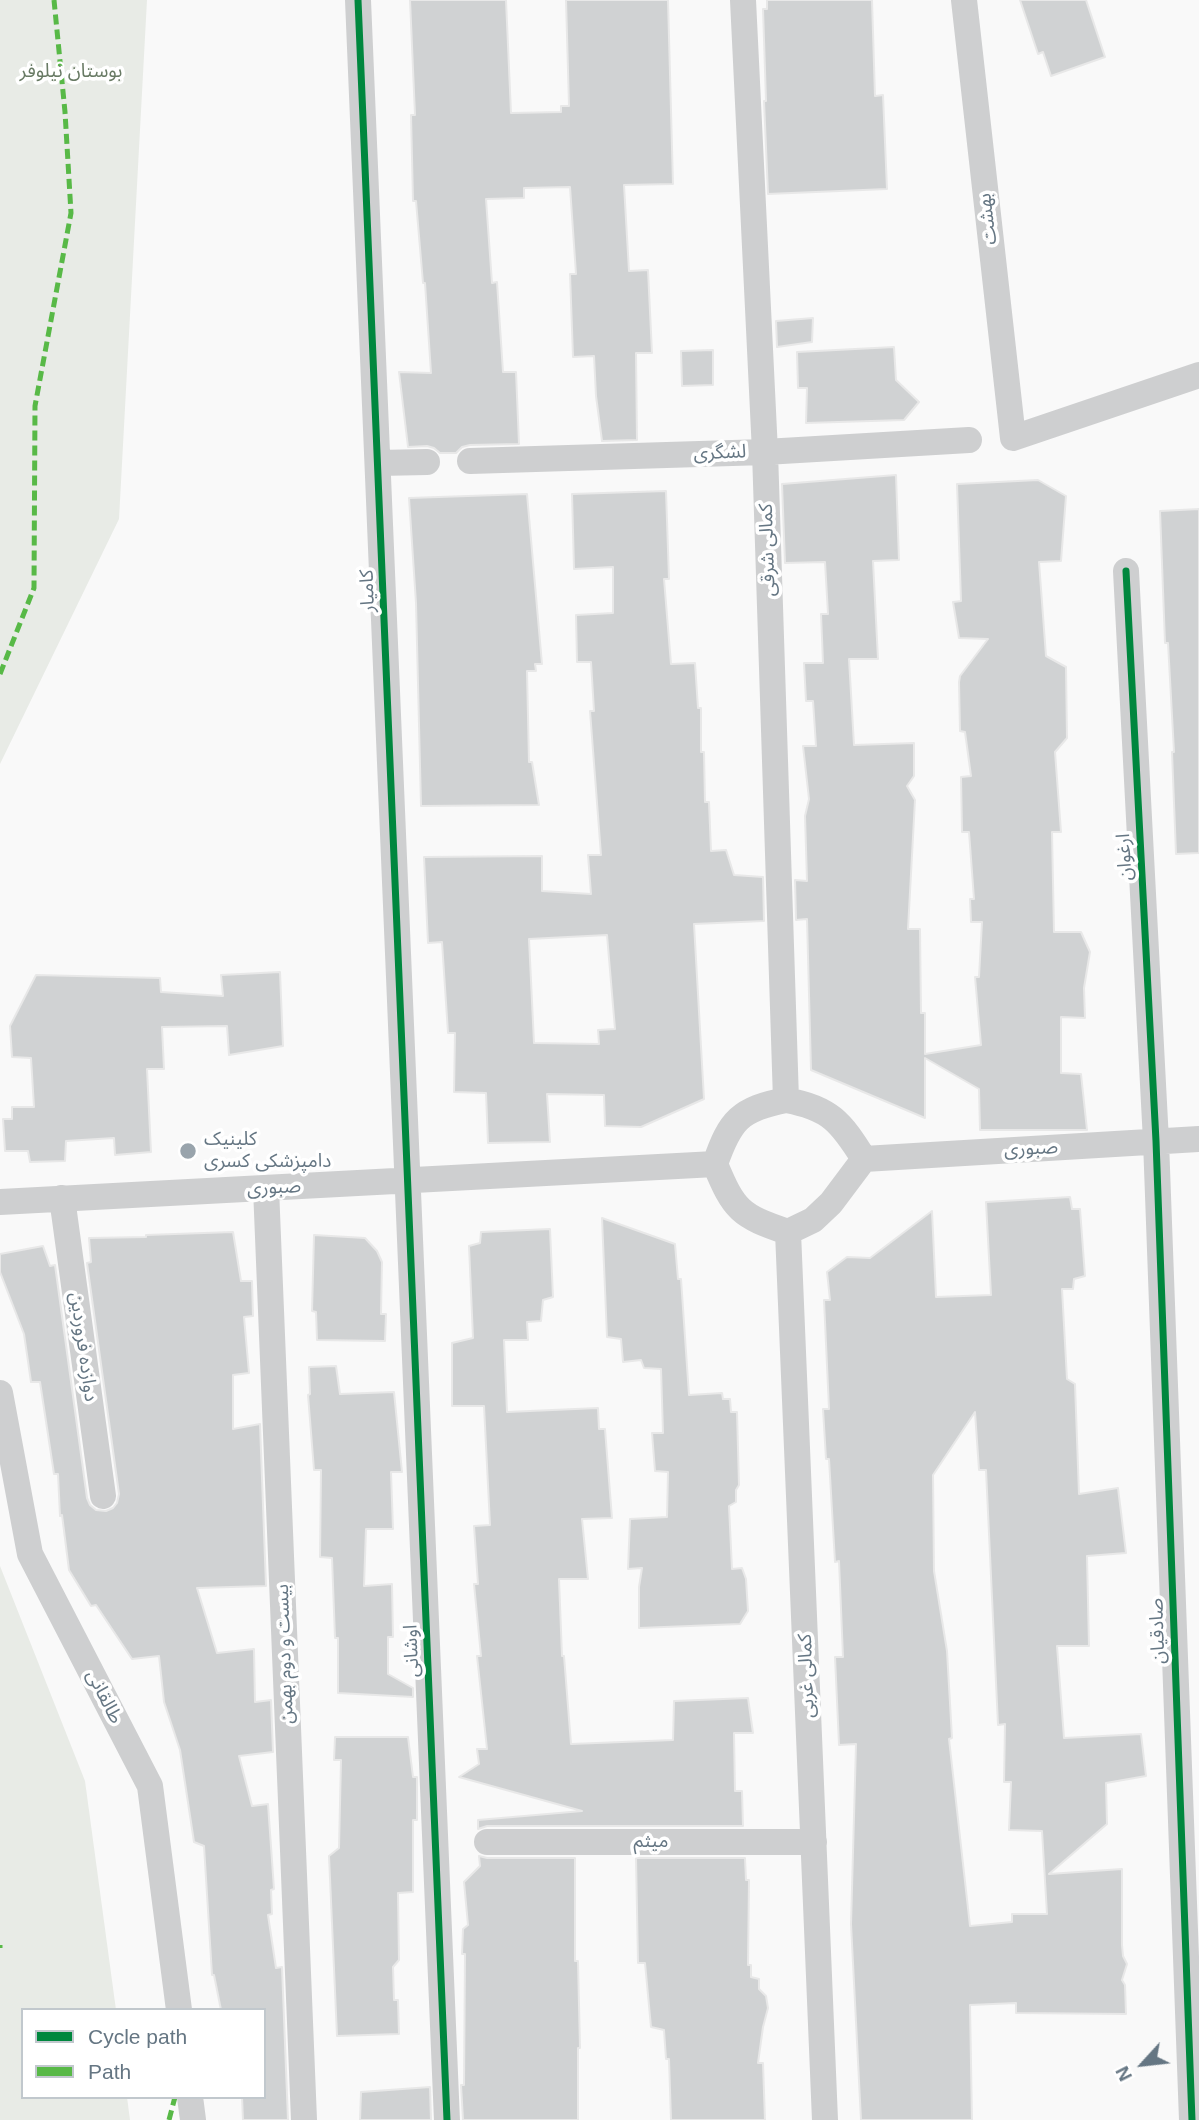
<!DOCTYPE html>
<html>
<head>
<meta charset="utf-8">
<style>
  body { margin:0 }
  #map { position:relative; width:1199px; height:2120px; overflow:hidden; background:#f9f9f9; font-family:Arial,sans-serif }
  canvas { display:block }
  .legend { position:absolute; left:21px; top:2008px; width:245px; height:91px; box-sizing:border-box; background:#fff; border:2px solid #c1c8cd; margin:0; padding:9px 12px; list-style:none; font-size:21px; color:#657683 }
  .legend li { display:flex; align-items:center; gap:14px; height:35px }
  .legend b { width:35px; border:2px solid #c1c8cd }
  .north { position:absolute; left:1108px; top:2029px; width:70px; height:70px; -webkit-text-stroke:5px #fff; paint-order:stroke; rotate:243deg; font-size:19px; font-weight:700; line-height:28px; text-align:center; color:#657683 }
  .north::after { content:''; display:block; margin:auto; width:24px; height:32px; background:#657683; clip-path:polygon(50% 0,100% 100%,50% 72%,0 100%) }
</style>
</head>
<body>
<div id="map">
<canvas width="1199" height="2120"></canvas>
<ul class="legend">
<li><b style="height:9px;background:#00873e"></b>Cycle path</li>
<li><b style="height:9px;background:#58b947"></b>Path</li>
</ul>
<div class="north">N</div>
</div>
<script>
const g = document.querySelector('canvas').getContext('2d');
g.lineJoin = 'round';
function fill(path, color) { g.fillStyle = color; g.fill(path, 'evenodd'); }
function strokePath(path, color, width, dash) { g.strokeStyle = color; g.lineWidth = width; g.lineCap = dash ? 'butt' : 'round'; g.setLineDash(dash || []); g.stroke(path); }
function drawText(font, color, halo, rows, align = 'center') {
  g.font = font + ' Arial,"Noto Sans Arabic",sans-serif'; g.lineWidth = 7; g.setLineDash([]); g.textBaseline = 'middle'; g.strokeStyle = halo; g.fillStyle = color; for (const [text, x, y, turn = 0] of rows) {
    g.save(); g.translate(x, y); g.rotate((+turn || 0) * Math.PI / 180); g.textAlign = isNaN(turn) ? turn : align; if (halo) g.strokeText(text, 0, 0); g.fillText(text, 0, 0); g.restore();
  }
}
const green = new Path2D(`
  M 0,0 L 147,0 L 119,519 L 0,764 Z
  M 0,1566 L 85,1781 L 116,2010 L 23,2010 L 23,2097 L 127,2097 L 130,2120 L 0,2120 Z`);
const building = new Path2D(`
  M 410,0 L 506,0 L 511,113 L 561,112 L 561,106 L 569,106 L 566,0 L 668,0 L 673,184 L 624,185 L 629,271 L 648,270 L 652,353 L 636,353 L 637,440 L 602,441 L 596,396 L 594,356 L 573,357 L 570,274 L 576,274 L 570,187 L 524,188 L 524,198 L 486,199 L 492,283 L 497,282 L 503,372 L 516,372 L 519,444 L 470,445 L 462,447 L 456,453 L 440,453 L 434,448 L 427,446 L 408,447 L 399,372 L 431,373 L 425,283 L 423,283 L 416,201 L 413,201 L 411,115 L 415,115 Z
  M 767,0 L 872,0 L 875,96 L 883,95 L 887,189 L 768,194 L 764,101 L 766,101 L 763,9 L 767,9 Z
  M 1020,0 L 1086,0 L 1105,57 L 1051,76 L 1043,52 L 1038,54 Z
  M 813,318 L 812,342 L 777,347 L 776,321 Z
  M 894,347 L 896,380 L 919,402 L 904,420 L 806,423 L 807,388 L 798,388 L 797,352 Z
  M 713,350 L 713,385 L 682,386 L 681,351 Z
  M 896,475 L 899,560 L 873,561 L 878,659 L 849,659 L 854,745 L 914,743 L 914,776 L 907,786 L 915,800 L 908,929 L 920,929 L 921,1013 L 925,1013 L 925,1054 L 981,1045 L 975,977 L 979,977 L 982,922 L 971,922 L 970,899 L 974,899 L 969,832 L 962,832 L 961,777 L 971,776 L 965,732 L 960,731 L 959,682 L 960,676 L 988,639 L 959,638 L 953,602 L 961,601 L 957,484 L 1038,480 L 1066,496 L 1061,561 L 1039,562 L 1046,656 L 1066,667 L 1067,738 L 1055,752 L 1061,832 L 1052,832 L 1054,932 L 1081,932 L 1090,952 L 1084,988 L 1085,1018 L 1061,1017 L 1061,1073 L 1081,1074 L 1087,1130 L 980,1130 L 979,1089 L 925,1058 L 925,1118 L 811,1070 L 807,919 L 796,920 L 795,880 L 807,881 L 805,816 L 809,799 L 803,746 L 816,746 L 813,701 L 806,701 L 804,663 L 823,663 L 821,614 L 828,614 L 825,562 L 785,563 L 782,484 Z
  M 666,491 L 669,579 L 664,579 L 671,664 L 695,663 L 698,708 L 701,708 L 701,752 L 704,752 L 705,802 L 709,802 L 711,851 L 726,850 L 734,875 L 763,877 L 764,921 L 694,924 L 704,1099 L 641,1127 L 605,1126 L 604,1095 L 547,1094 L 550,1142 L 488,1143 L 486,1093 L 454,1092 L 455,1033 L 448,1033 L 442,942 L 428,943 L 424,857 L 542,856 L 542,891 L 591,894 L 588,855 L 601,855 L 590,711 L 594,711 L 591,662 L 577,662 L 576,615 L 613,613 L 613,567 L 574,569 L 572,494 ZM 607,935 L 615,1029 L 598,1030 L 599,1044 L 534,1043 L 529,939 Z
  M 527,494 L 542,664 L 535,664 L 536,671 L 527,671 L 529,762 L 532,762 L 539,805 L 421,806 L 416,603 L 409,498 Z
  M 1199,509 L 1199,853 L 1176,854 L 1172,752 L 1174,752 L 1168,643 L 1165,643 L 1160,511 Z
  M 280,972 L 283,1046 L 229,1055 L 227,1026 L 162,1027 L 164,1069 L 147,1069 L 151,1152 L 115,1155 L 114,1138 L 66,1141 L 65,1161 L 30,1162 L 28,1151 L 5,1151 L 3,1119 L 12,1119 L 12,1107 L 34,1107 L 31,1058 L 12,1057 L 10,1026 L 36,975 L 160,978 L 161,992 L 223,996 L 221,975 Z
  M 1070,1197 L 1072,1209 L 1080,1209 L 1085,1276 L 1074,1279 L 1073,1289 L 1062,1289 L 1067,1379 L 1075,1384 L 1079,1494 L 1118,1488 L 1126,1553 L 1087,1556 L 1089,1646 L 1057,1646 L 1064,1738 L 1141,1734 L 1146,1776 L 1106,1783 L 1107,1824 L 1049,1874 L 1122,1869 L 1122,1945 L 1123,1956 L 1127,1964 L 1122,1980 L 1125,1985 L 1126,2014 L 1016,2013 L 1016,2003 L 970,2005 L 972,2120 L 861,2120 L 851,1924 L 856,1744 L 839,1745 L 835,1657 L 843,1657 L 839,1561 L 835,1562 L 829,1459 L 826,1459 L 823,1409 L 829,1409 L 824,1300 L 830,1300 L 827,1272 L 847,1257 L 870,1258 L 932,1211 L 936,1297 L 991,1295 L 986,1202 ZM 975,1412 L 979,1470 L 986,1470 L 998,1725 L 1005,1724 L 1004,1782 L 1011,1782 L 1009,1830 L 1042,1831 L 1047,1914 L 1012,1914 L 1012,1922 L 970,1926 L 949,1739 L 952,1738 L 947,1651 L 934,1571 L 933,1475 Z
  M 602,1218 L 675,1244 L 678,1279 L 681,1279 L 689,1395 L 722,1393 L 723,1399 L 730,1399 L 731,1412 L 737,1412 L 739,1485 L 736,1490 L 736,1502 L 729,1506 L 732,1569 L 742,1568 L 746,1579 L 748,1611 L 740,1624 L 639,1628 L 639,1587 L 642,1568 L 628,1569 L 630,1519 L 667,1517 L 668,1472 L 655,1471 L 652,1433 L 663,1433 L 661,1369 L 644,1368 L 641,1360 L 623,1362 L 621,1339 L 607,1337 Z
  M 550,1229 L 553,1297 L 543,1300 L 541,1321 L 527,1322 L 528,1340 L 504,1340 L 507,1412 L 598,1408 L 599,1429 L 605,1429 L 612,1518 L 582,1519 L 588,1579 L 559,1579 L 562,1656 L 564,1656 L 571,1744 L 673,1740 L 674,1701 L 748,1698 L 753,1733 L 734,1733 L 735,1791 L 742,1791 L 743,1826 L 487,1826 L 478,1829 L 478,1820 L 582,1811 L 459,1777 L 479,1764 L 477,1749 L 487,1749 L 477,1656 L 481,1656 L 474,1584 L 478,1584 L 474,1526 L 490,1525 L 484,1406 L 452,1406 L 452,1343 L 473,1338 L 469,1246 L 480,1243 L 481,1232 Z
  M 233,1232 L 241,1281 L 252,1281 L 253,1316 L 244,1317 L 249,1373 L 233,1375 L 233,1429 L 260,1424 L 266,1586 L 197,1588 L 217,1653 L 254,1649 L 255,1702 L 271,1700 L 273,1752 L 239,1756 L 252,1806 L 268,1804 L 274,1889 L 271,1890 L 272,1914 L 268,1915 L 276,1968 L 282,1967 L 288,2120 L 243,2120 L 242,2097 L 264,2097 L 264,2010 L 221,2010 L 214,1975 L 212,1975 L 204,1846 L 194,1842 L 180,1750 L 164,1702 L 159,1656 L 132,1659 L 96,1605 L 91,1606 L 69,1570 L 62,1515 L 60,1516 L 58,1474 L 54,1474 L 40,1382 L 31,1382 L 24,1334 L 0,1272 L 0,1254 L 43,1246 L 50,1266 L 55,1265 L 87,1498 L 90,1505 L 96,1510 L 106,1511 L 113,1508 L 117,1503 L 119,1494 L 87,1263 L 91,1262 L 89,1238 L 146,1237 L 146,1235 Z
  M 314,1235 L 365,1238 L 377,1251 L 382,1262 L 381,1314 L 386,1314 L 385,1341 L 317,1340 L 316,1312 L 312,1311 Z
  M 336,1366 L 340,1394 L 394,1392 L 402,1472 L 391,1472 L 393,1529 L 366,1529 L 364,1586 L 392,1584 L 393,1637 L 388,1637 L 388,1674 L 413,1688 L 413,1697 L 338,1693 L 338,1638 L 335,1638 L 332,1558 L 320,1557 L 321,1470 L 314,1470 L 308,1395 L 310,1394 L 309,1367 Z
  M 335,1737 L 408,1737 L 413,1777 L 417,1777 L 417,1820 L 413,1820 L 413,1892 L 398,1893 L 399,1960 L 393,1967 L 394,2000 L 398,2000 L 399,2034 L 337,2036 L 329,1856 L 339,1848 L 341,1760 L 334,1760 Z
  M 479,1856 L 487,1858 L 575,1858 L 575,1961 L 578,1961 L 580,2048 L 578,2048 L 578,2120 L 463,2120 L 461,2085 L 464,2085 L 465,1954 L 462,1954 L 463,1929 L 468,1925 L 464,1882 L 480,1866 Z
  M 636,1858 L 745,1858 L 746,1880 L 749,1880 L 748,1965 L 751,1965 L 751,1977 L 759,1979 L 759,1989 L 766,1996 L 768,2008 L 763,2027 L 758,2063 L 763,2063 L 765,2120 L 671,2120 L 669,2059 L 666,2059 L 664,2030 L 651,2027 L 645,1963 L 638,1963 Z
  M 430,2087 L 431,2120 L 360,2120 L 361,2092 Z`);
const street = new Path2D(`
  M 358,0 L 447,2120
  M 743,0 L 765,452 L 786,1100
  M 964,0 L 1013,438 L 1199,375
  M 470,461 L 765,452 L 969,440
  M 378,463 L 427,462
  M 1126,571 L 1156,1141 L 1192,2120
  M 786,1100 C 830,1108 841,1122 864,1159 L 831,1203 L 813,1220 L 788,1232 C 740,1216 734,1210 715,1164 C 730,1120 740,1109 786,1100 Z
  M 864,1159 L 1199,1139
  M 266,1188 L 304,2120
  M 62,1198 L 103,1496
  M 0,1202 L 715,1164
  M 788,1232 L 825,2120
  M 0,1393 L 30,1554 L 150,1786 L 179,2010
  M 487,1842 L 814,1842
  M 190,2097 L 193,2120`);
const quiet = new Path2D(`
  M 0,674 L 34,588 L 35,406 L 71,213 L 65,112 L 54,0
  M 0,1945 L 0,1948
  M 169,2120 L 175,2097`);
const cycleway = new Path2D(`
  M 358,0 L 447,2120
  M 1126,571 L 1156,1141 L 1192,2120`);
const markers = [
  [188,1151,9,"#99a4ac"]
];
const parkNames = [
  ["بوستان نیلوفر",71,72]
];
const streetNames = [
  ["بهشت",988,219,-97],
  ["لشگری",720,453,-2],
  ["کمالی شرقی",768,550,-92],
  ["کامیار",368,591,-92],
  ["ارغوان",1125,857,-93],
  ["صبوری",1031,1149,-3],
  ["صبوری",274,1188,-3],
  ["دوازده فروردین",83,1347,82],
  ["صادقیان",1158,1631,-92],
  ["اوشانی",412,1651,-92],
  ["بیست و دوم بهمن",285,1654,-92],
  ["کمالی غربی",807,1676,-92],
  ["طالقانی",104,1697,63],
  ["میثم",651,1842]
];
const poiNames = [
  ["کلینیک",204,1140],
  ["دامپزشکی کسری",204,1162]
];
fill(green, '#e8ebe6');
fill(building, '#d0d2d3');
strokePath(building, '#e8e8e8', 2);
strokePath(street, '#cecfd0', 26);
strokePath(quiet, '#58b947', 5, [10, 5]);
strokePath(cycleway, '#00873e', 7);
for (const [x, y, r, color] of markers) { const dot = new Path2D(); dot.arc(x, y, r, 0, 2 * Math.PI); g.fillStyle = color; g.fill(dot); strokePath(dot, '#fff', 2.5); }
drawText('19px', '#687a64', '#fff', parkNames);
drawText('19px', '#657683', '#fff', streetNames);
drawText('19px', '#657683', '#fff', poiNames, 'left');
</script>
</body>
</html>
